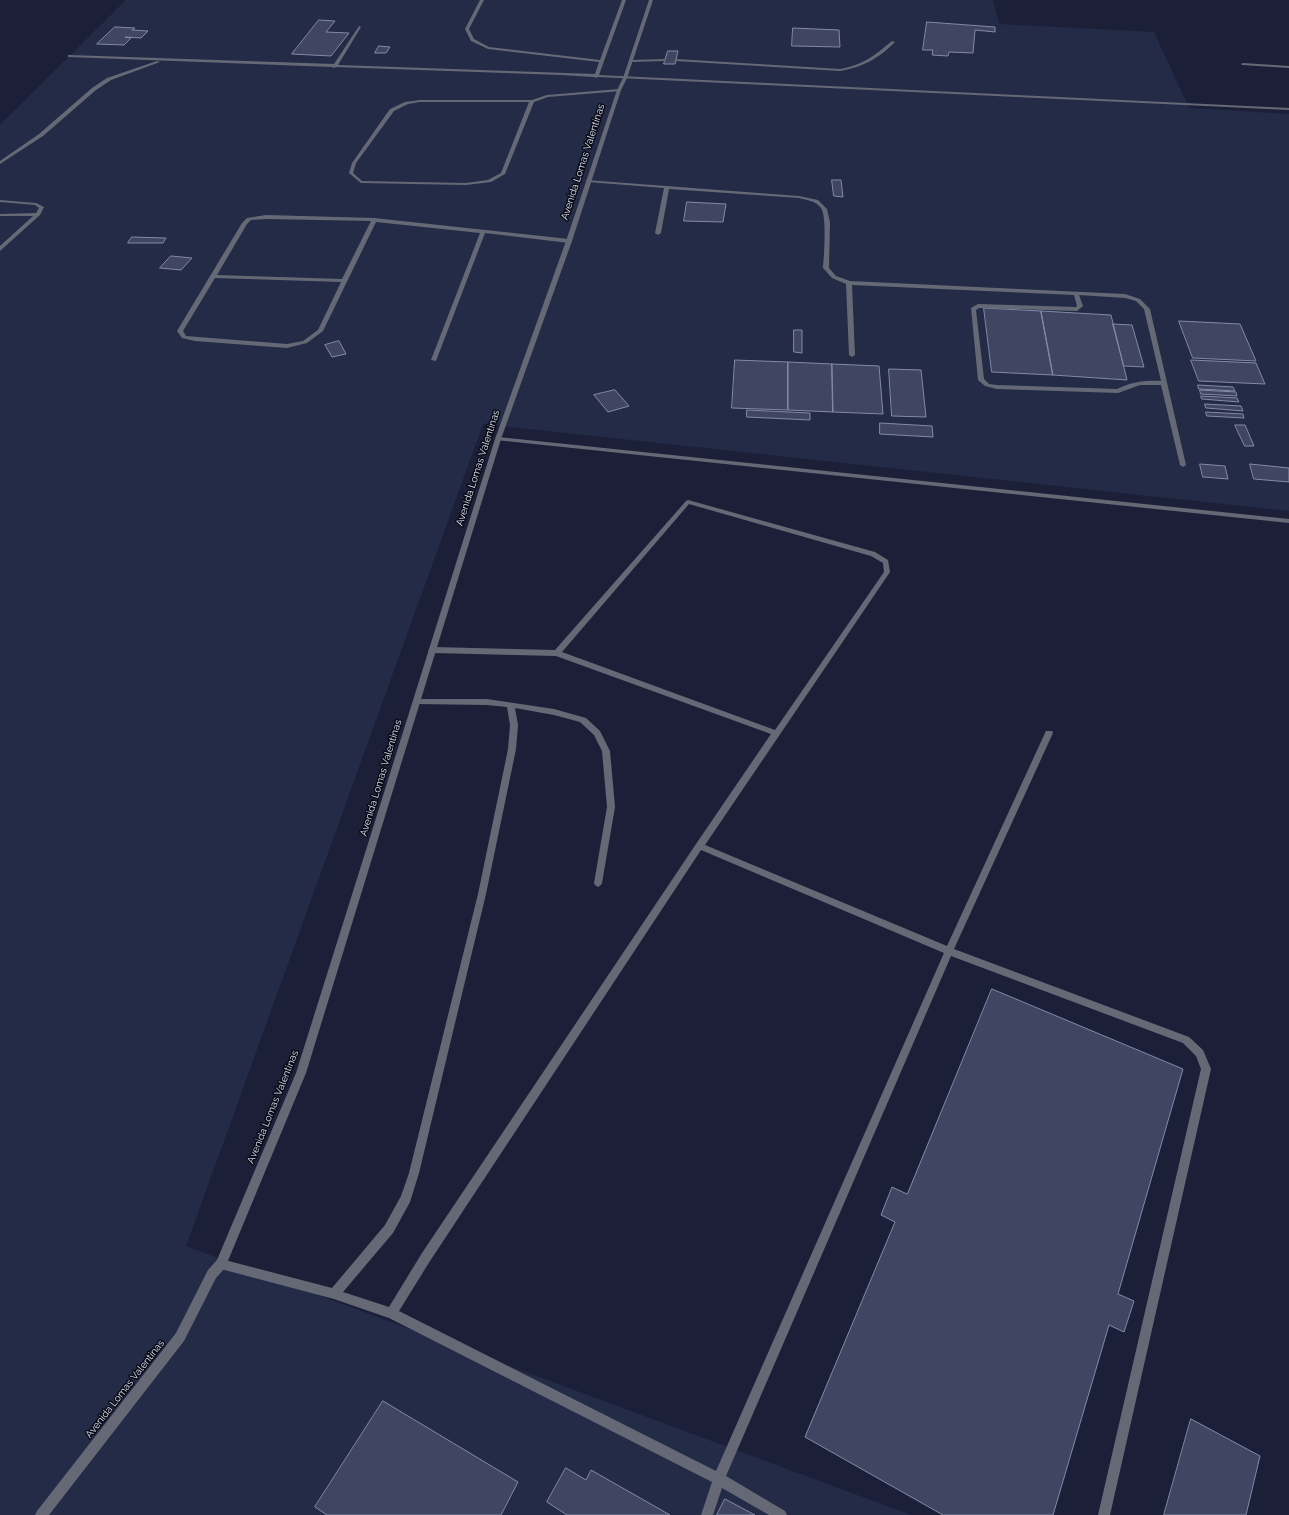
<!DOCTYPE html>
<html>
<head>
<meta charset="utf-8">
<style>
  body { margin:0 }
  canvas { display:block; background:#1b2038 }
</style>
</head>
<body>
<canvas width="1289" height="1515"></canvas>
<script>
const g = document.querySelector('canvas').getContext('2d');
g.lineJoin = 'round';
function fill(path, color) { g.fillStyle = color; g.fill(path, 'evenodd'); }
function strokePath(path, color, width, dash) { g.strokeStyle = color; g.lineWidth = width; g.lineCap = dash ? 'butt' : 'round'; g.setLineDash(dash || []); g.stroke(path); }
function drawText(font, color, halo, rows, align = 'center') {
  g.font = font + ' Raleway,sans-serif'; g.lineWidth = 3; g.setLineDash([]); g.textBaseline = 'middle'; g.strokeStyle = halo; g.fillStyle = color; for (const [text, x, y, turn = 0] of rows) {
    g.save(); g.translate(x, y); g.rotate((+turn || 0) * Math.PI / 180); g.textAlign = isNaN(turn) ? turn : align; if (halo) g.strokeText(text, 0, 0); g.fillText(text, 0, 0); g.restore();
  }
}
const built = new Path2D(`
  M 126,0 L 993,0 L 999,24 L 1154,32 L 1189,108 L 1289,114 L 1289,511 L 483,424 L 186,1246 L 911,1515 L 0,1515 L 0,125 Z`);
const building = new Path2D(`
  M 319,20 L 335,21 L 326,32 L 349,33 L 331,56 L 292,54 Z
  M 927,22 L 995,27 L 995,32 L 975,30 L 973,53 L 949,52 L 948,56 L 932,55 L 933,50 L 923,50 Z
  M 115,27 L 135,28 L 132,30 L 148,31 L 141,38 L 125,37 L 131,38 L 124,45 L 97,44 Z
  M 793,28 L 839,30 L 840,47 L 792,46 Z
  M 379,46 L 390,47 L 386,53 L 375,53 Z
  M 668,51 L 678,51 L 675,64 L 664,64 Z
  M 832,180 L 841,180 L 843,197 L 834,196 Z
  M 687,202 L 726,204 L 723,222 L 684,221 Z
  M 132,237 L 166,238 L 163,243 L 128,243 Z
  M 171,256 L 192,258 L 181,270 L 160,268 Z
  M 984,308 L 1041,311 L 1053,375 L 992,372 Z
  M 1041,311 L 1111,315 L 1127,380 L 1053,375 Z
  M 1179,321 L 1240,324 L 1256,361 L 1193,358 Z
  M 1113,324 L 1132,325 L 1144,367 L 1124,366 Z
  M 794,330 L 802,330 L 802,353 L 794,352 Z
  M 339,341 L 346,354 L 332,357 L 325,345 Z
  M 735,360 L 788,362 L 788,410 L 732,408 Z
  M 1191,360 L 1256,363 L 1265,384 L 1199,381 Z
  M 788,362 L 832,364 L 833,412 L 788,410 Z
  M 832,364 L 879,366 L 883,414 L 833,412 Z
  M 889,369 L 921,370 L 926,417 L 892,416 Z
  M 1198,385 L 1233,387 L 1235,391 L 1199,389 Z
  M 615,390 L 629,406 L 608,412 L 594,395 Z
  M 1200,390 L 1236,392 L 1237,396 L 1201,394 Z
  M 1201,396 L 1237,398 L 1239,402 L 1202,399 Z
  M 1205,404 L 1241,406 L 1243,411 L 1206,408 Z
  M 747,410 L 810,413 L 810,420 L 747,417 Z
  M 1206,412 L 1243,414 L 1244,418 L 1207,416 Z
  M 880,423 L 932,426 L 933,437 L 880,434 Z
  M 1235,425 L 1245,425 L 1254,446 L 1245,446 Z
  M 1200,464 L 1225,466 L 1228,479 L 1203,477 Z
  M 1250,464 L 1289,468 L 1289,482 L 1254,479 Z
  M 992,989 L 1183,1069 L 1118,1294 L 1134,1301 L 1124,1332 L 1109,1325 L 1053,1515 L 943,1515 L 805,1437 L 895,1222 L 881,1215 L 892,1187 L 907,1194 Z
  M 383,1401 L 518,1482 L 501,1515 L 327,1515 L 315,1507 Z
  M 1191,1419 L 1260,1456 L 1246,1515 L 1164,1515 Z
  M 566,1468 L 586,1480 L 591,1470 L 670,1515 L 567,1515 L 547,1502 Z
  M 725,1499 L 755,1515 L 717,1515 Z`);
const service = new Path2D(`
  M 480,0 L 484,0 L 469,29 L 474,39 L 489,47 L 600,60 L 622,0 L 626,0 L 599,75 L 1289,108 L 1289,110 L 598,77 L 596,78 L 594,77 L 561,75 L 336,67 L 334,68 L 332,67 L 69,57 L 67,56 L 69,55 L 334,64 L 359,26 L 361,27 L 338,65 L 595,74 L 599,62 L 488,49 L 471,41 L 465,29 Z
  M 892,41 L 895,42 C 878,59 863,67 840,71 L 676,61 L 674,60 L 676,59 L 840,69 C 863,65 874,56 892,41 Z
  M 666,59 L 665,61 L 631,62 L 629,61 L 631,60 Z
  M 157,61 L 160,62 L 111,80 L 96,90 L 43,136 L 0,164 L 0,161 L 39,134 L 92,88 L 107,78 Z
  M 1243,63 L 1289,66 L 1289,68 L 1242,65 L 1241,64 Z
  M 619,89 L 621,89 L 621,91 L 548,97 L 534,102 L 505,174 L 491,182 L 466,185 L 361,183 L 349,173 L 352,163 L 390,109 L 405,102 L 420,100 L 532,100 L 547,95 ZM 420,102 L 529,102 L 501,173 L 488,180 L 466,183 L 362,181 L 353,173 L 356,163 L 394,111 L 408,104 Z
  M 586,180 L 799,196 L 818,200 L 827,209 L 830,222 L 829,268 L 836,276 L 850,281 L 1125,294 L 1140,299 L 1150,309 L 1186,465 L 1183,467 L 1180,465 L 1161,385 L 1140,385 L 1118,393 L 997,389 L 985,386 L 978,380 L 971,308 L 978,304 L 1076,307 L 1077,306 L 1074,295 L 852,285 L 855,355 L 852,357 L 849,355 L 846,284 L 832,278 L 823,268 C 824,257 827,216 821,208 C 816,201 807,200 799,198 L 669,189 L 661,233 L 658,235 L 655,233 L 664,188 L 588,182 L 586,181 ZM 1079,295 L 1125,298 L 1136,301 L 1144,309 L 1161,381 C 1145,380 1131,382 1117,389 L 997,385 L 989,384 L 984,379 L 976,310 L 979,308 L 1077,311 L 1083,306 Z
  M 0,200 L 36,203 L 44,207 L 40,215 L 0,251 L 0,246 L 33,216 L 0,216 L 0,214 L 36,213 L 39,208 L 35,205 L 0,202 Z
  M 266,215 L 374,218 L 569,239 L 572,241 L 569,243 L 485,233 L 436,361 L 431,360 L 480,233 L 376,222 L 323,331 L 307,343 L 287,348 L 195,341 L 182,338 L 177,331 L 242,223 L 247,218 ZM 266,219 L 371,221 L 342,279 L 217,275 L 247,224 L 251,220 ZM 215,278 L 341,282 L 318,330 L 303,341 L 287,344 L 186,336 L 183,331 Z
  M 498,437 L 1289,519 L 1289,523 L 496,440 L 496,438 Z
  M 688,500 L 875,552 L 888,560 L 890,572 L 705,845 L 947,946 L 1045,733 L 1046,731 L 1052,731 L 1053,733 L 954,949 L 1189,1037 L 1203,1050 L 1211,1069 L 1110,1515 L 1098,1515 L 1201,1069 L 1196,1056 L 1183,1043 L 951,956 L 726,1476 L 785,1511 L 787,1515 L 769,1515 L 722,1488 L 713,1515 L 701,1515 L 712,1482 L 389,1318 L 334,1299 L 217,1268 L 216,1264 L 217,1260 L 221,1259 L 332,1288 L 385,1225 L 401,1196 L 409,1173 L 478,894 L 508,749 L 510,725 L 507,707 L 487,705 L 417,704 L 414,703 L 413,701 L 414,699 L 487,699 L 554,709 L 586,718 L 600,731 L 610,751 L 615,807 L 602,883 L 601,885 L 598,887 L 595,885 L 594,883 L 607,807 L 602,751 L 594,735 L 580,722 L 554,715 L 515,708 L 518,725 L 516,749 L 486,894 L 419,1173 L 410,1202 L 393,1233 L 343,1292 L 389,1307 L 422,1253 L 696,844 L 771,734 L 556,656 L 432,653 L 428,650 L 432,647 L 555,650 L 686,501 ZM 689,504 L 871,556 L 883,563 L 884,572 L 775,730 L 562,652 ZM 701,850 L 944,953 L 716,1471 L 399,1311 L 430,1261 Z`);
const minor = new Path2D(`
  M 649,0 L 653,0 L 627,78 L 621,90 L 572,241 L 501,439 L 306,1073 L 225,1268 L 216,1278 L 184,1341 L 49,1515 L 35,1515 L 37,1511 L 176,1333 L 208,1270 L 217,1260 L 296,1073 L 495,439 L 566,241 L 617,90 L 623,78 Z`);
const streetNames = [
  ["Avenida Lomas Valentinas",583,162,-72],
  ["Avenida Lomas Valentinas",478,468,-72],
  ["Avenida Lomas Valentinas",381,778,-73],
  ["Avenida Lomas Valentinas",273,1107,-68],
  ["Avenida Lomas Valentinas",125,1389,-52]
];
fill(built, '#242b47');
fill(building, '#404661');
strokePath(building, '#828aa8', 1);
fill(service, '#656975');
fill(minor, '#656975');
drawText('10px', '#dce1f1', '#080b15', streetNames);
</script>
</body>
</html>
